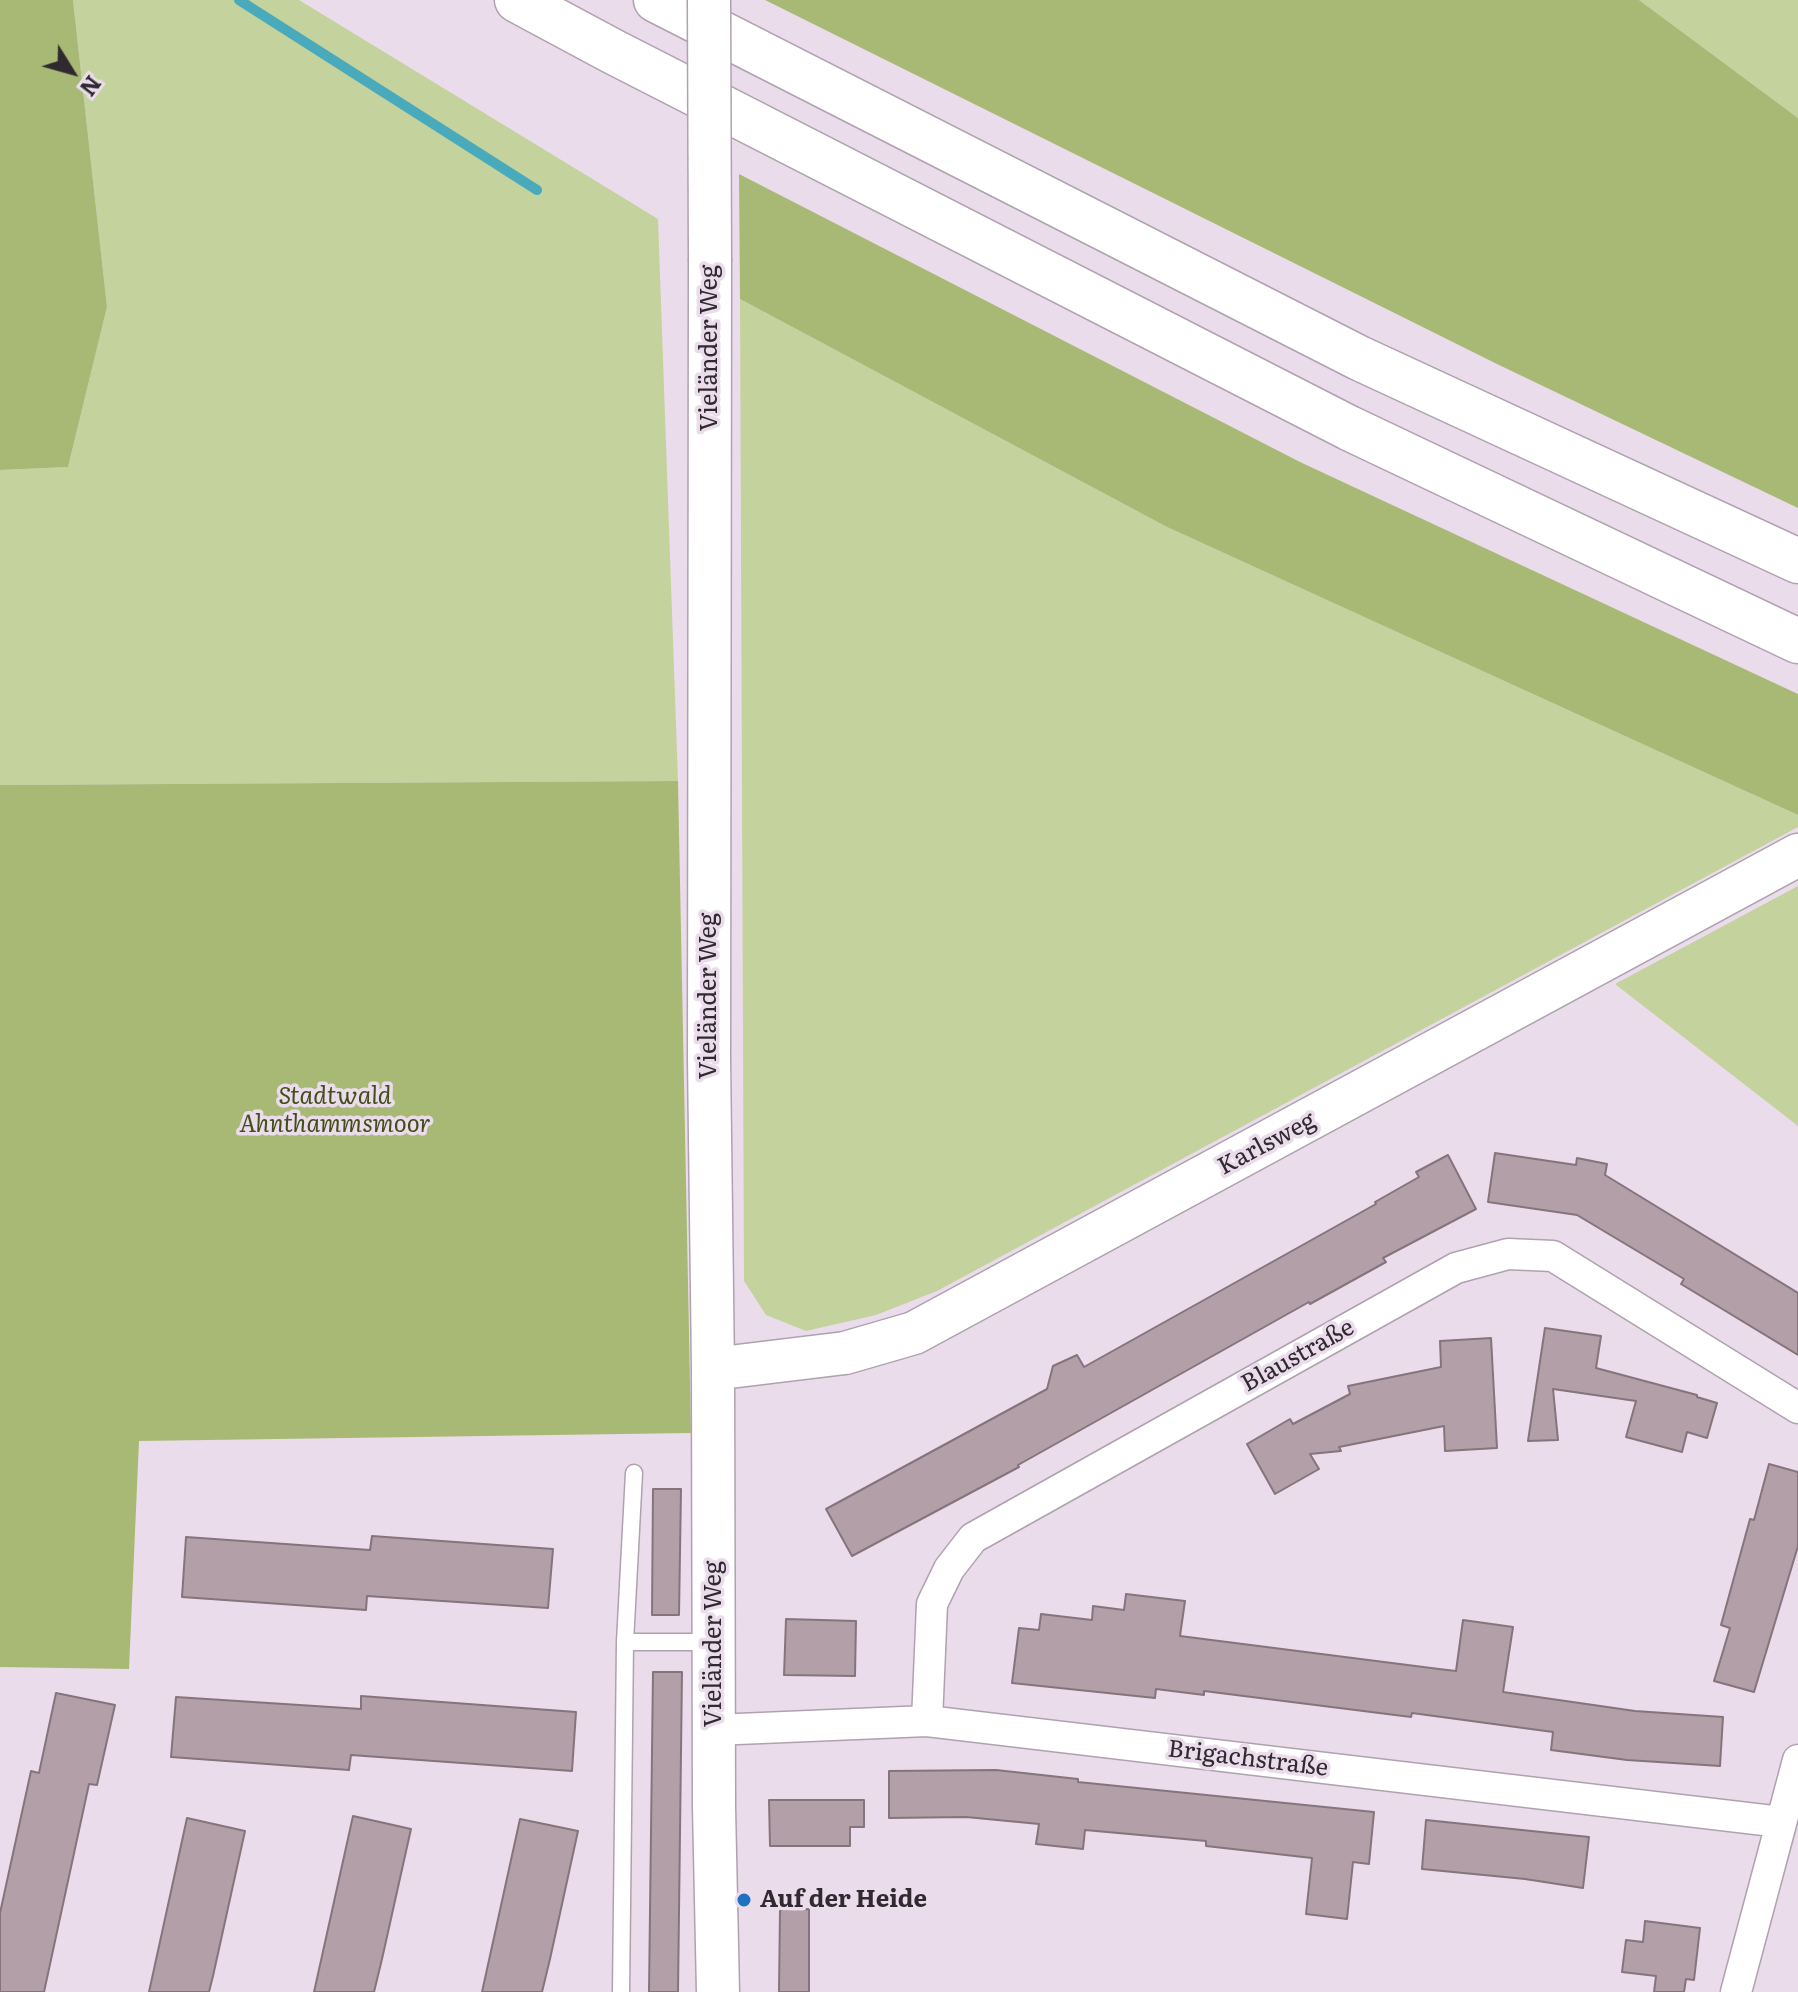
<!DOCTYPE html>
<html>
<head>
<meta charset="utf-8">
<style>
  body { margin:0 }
  #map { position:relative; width:1798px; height:1992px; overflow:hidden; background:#ebdceb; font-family:Literata,serif }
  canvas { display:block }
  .north { position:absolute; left:32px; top:32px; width:80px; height:80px; -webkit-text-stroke:6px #ebdceb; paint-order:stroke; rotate:127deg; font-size:22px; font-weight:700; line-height:32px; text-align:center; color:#302a30 }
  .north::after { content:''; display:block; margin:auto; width:28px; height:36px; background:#302a30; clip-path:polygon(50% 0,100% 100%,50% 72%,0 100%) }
</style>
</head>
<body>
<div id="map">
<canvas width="1798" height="1992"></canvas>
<div class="north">N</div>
</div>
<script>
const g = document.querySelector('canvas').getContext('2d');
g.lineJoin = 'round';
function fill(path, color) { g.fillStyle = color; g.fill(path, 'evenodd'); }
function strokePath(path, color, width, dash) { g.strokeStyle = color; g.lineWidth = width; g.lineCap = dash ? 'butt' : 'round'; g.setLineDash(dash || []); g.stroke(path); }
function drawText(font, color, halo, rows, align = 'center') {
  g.font = font + ' Literata,serif'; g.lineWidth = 7; g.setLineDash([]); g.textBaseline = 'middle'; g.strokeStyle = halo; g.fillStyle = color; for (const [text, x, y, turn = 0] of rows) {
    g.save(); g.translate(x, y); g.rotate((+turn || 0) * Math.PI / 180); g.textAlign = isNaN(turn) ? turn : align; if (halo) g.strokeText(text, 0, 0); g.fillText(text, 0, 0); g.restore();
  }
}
const green = new Path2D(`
  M 73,0 L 299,0 L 658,219 L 678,781 L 0,785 L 0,470 L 68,467 L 107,307 Z
  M 1639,0 L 1798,0 L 1798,118 Z
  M 740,299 L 1167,527 L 1798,815 L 1798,827 L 937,1291 L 876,1315 L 806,1331 L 766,1315 L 744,1281 Z
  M 1798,886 L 1798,1126 L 1615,984 Z`);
const forest = new Path2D(`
  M 0,0 L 73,0 L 107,307 L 68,467 L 0,470 Z
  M 765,0 L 1639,0 L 1798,118 L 1798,508 L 1499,365 Z
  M 739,174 L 1300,462 L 1798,694 L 1798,815 L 1167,527 L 740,299 Z
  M 678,781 L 691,1433 L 139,1441 L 129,1669 L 0,1667 L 0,785 Z`);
const stream = new Path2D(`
  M 239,0 L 537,190`);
const building = new Path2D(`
  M 1495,1153 L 1576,1165 L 1577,1158 L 1607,1164 L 1605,1175 L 1798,1293 L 1798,1355 L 1681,1284 L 1684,1279 L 1577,1215 L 1488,1202 Z
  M 1448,1155 L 1476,1209 L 1383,1258 L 1386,1262 L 1310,1304 L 1309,1302 L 1018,1465 L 1019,1467 L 852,1556 L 826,1509 L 1047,1389 L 1053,1366 L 1077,1355 L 1084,1367 L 1376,1204 L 1375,1202 L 1419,1177 L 1416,1172 Z
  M 1545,1328 L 1601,1336 L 1596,1368 L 1697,1395 L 1697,1397 L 1717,1403 L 1707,1438 L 1687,1432 L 1682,1452 L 1626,1437 L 1636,1401 L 1553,1389 L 1558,1440 L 1528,1441 Z
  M 1491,1338 L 1497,1448 L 1445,1451 L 1444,1426 L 1339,1447 L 1341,1451 L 1310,1454 L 1319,1469 L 1275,1494 L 1247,1444 L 1290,1419 L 1293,1424 L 1350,1394 L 1348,1386 L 1441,1367 L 1440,1341 Z
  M 1769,1464 L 1798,1472 L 1798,1546 L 1754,1692 L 1714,1681 L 1730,1628 L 1721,1625 L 1750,1519 L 1754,1520 Z
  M 653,1489 L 681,1489 L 679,1615 L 652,1615 Z
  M 372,1536 L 553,1549 L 548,1608 L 367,1596 L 366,1610 L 182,1597 L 186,1537 L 370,1550 Z
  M 1126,1594 L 1185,1601 L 1180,1636 L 1439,1669 L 1456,1671 L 1463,1620 L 1513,1627 L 1503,1692 L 1635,1711 L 1723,1717 L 1720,1766 L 1627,1760 L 1551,1750 L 1553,1732 L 1412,1713 L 1411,1717 L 1204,1691 L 1204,1695 L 1156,1689 L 1155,1698 L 1012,1683 L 1019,1628 L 1039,1630 L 1041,1614 L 1092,1620 L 1093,1606 L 1124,1610 Z
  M 786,1619 L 856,1621 L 855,1676 L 784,1675 Z
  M 653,1672 L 682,1672 L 678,1992 L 649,1992 Z
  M 56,1693 L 115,1705 L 97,1785 L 89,1784 L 44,1992 L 0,1992 L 0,1913 L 31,1771 L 39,1773 Z
  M 361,1696 L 576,1712 L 572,1771 L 351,1755 L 349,1770 L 171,1757 L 176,1697 L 361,1709 Z
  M 996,1770 L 1078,1779 L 1078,1782 L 1374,1812 L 1369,1864 L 1353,1862 L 1347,1919 L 1306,1914 L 1312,1858 L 1206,1846 L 1206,1841 L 1085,1830 L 1083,1849 L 1036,1844 L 1039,1824 L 966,1817 L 889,1818 L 889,1771 Z
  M 769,1800 L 864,1800 L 864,1827 L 850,1827 L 850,1846 L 770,1846 Z
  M 353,1816 L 411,1829 L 382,1959 L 374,1992 L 314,1992 Z
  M 187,1818 L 245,1831 L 213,1976 L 209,1992 L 149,1992 Z
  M 520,1819 L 578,1831 L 550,1959 L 542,1992 L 482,1992 Z
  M 1426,1820 L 1589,1837 L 1583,1888 L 1525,1879 L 1422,1869 Z
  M 809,1909 L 809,1992 L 779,1992 L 780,1910 Z
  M 1645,1921 L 1700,1928 L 1694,1980 L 1686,1979 L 1684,1992 L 1654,1992 L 1656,1976 L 1622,1972 L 1626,1940 L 1643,1942 Z`);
const lane = new Path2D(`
  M 625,1642 L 714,1642
  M 621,1992 L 625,1642 L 634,1473`);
const street = new Path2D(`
  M 927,1721 L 932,1604 L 949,1569 L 973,1538 L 1456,1268 L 1508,1254 L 1553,1256 L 1798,1408
  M 714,1730 L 927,1721 L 1781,1822
  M 1736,1992 L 1798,1760`);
const secondary = new Path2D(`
  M 710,262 L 709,1059 L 713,1369 L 714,1807 L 718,1992
  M 713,1369 L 845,1353 L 914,1333 L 1798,855`);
const highway = new Path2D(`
  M 517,0 L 612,51 L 1349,428 L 1798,641
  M 656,0 L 1359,358 L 1798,561`);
const secondaryBridge = new Path2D(`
  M 709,0 L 710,262`);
const markers = [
  [744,1900,8,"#1e72c0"]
];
const streetNames = [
  ["Vieländer Weg",710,348,-90],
  ["Vieländer Weg",709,996,-90],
  ["Karlsweg",1267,1144,-28],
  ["Blaustraße",1298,1356,-29],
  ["Vieländer Weg",714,1644,-90],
  ["Brigachstraße",1248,1759,7]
];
const parkNames = [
  ["Stadtwald",335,1097],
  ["Ahnthammsmoor",335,1125]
];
const poiNames = [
  ["Auf der Heide",760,1900]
];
fill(green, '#c4d29d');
fill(forest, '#a8b975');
strokePath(stream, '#48aaba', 10);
fill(building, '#b29fa8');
strokePath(building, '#86747c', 2);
strokePath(lane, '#afa2af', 19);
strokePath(street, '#afa2af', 33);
strokePath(secondary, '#afa2af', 45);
strokePath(highway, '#afa2af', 47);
strokePath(lane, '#fff', 16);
strokePath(street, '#fff', 30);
strokePath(secondary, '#fff', 42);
strokePath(highway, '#fff', 44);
strokePath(secondaryBridge, '#afa2af', 45, []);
strokePath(secondaryBridge, '#fff', 42);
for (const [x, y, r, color] of markers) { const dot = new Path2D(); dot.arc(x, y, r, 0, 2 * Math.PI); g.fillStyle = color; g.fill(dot); strokePath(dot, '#ebdceb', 3); }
drawText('24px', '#302a30', '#ebdceb', streetNames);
drawText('italic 24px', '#434e1c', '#ebdceb', parkNames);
drawText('bold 24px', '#302a30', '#ebdceb', poiNames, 'left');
</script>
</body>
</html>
